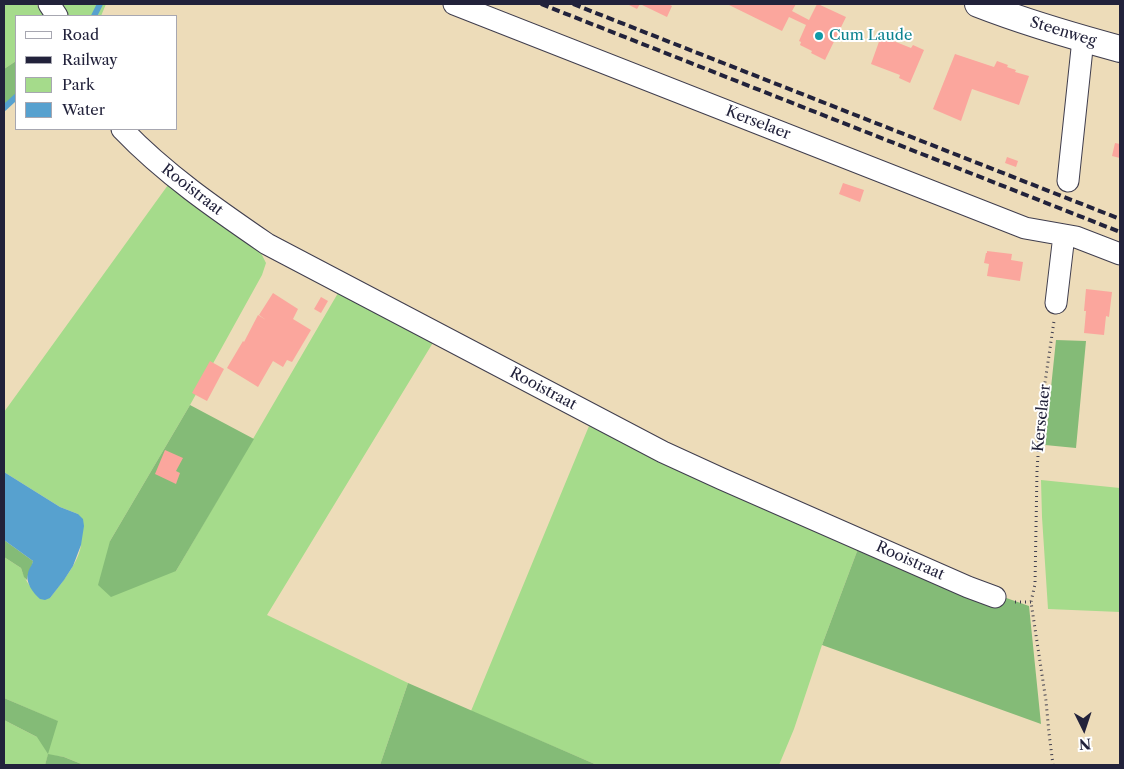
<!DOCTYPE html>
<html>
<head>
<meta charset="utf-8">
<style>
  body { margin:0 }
  #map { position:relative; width:1124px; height:769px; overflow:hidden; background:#eddcb9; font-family:"Libre Caslon Text",serif }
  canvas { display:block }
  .frame { position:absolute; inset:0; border:5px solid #22223b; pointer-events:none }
  .legend { position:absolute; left:15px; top:15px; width:162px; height:115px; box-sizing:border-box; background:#fff; border:1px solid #a7a7b1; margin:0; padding:6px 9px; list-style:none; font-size:15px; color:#22223b }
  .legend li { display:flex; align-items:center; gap:10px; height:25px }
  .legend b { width:25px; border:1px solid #a7a7b1 }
  .north { position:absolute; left:1059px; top:704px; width:50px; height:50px; -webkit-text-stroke:4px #fff; paint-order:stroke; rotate:176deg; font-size:14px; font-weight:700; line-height:20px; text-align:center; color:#22223b }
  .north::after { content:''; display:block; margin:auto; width:18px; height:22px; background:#22223b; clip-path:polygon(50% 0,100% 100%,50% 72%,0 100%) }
</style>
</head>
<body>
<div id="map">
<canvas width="1124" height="769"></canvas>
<div class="frame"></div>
<ul class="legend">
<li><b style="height:6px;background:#fff"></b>Road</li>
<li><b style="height:6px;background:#22223b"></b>Railway</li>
<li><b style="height:14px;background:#a5db8b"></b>Park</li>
<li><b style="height:14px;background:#57a1cf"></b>Water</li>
</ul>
<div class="north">N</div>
</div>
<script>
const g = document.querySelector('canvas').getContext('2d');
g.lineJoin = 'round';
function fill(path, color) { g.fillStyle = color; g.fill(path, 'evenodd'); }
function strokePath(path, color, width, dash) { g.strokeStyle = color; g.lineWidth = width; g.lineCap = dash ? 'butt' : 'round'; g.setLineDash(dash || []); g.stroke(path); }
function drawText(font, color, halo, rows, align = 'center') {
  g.font = font + ' "Libre Caslon Text",serif'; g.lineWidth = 4; g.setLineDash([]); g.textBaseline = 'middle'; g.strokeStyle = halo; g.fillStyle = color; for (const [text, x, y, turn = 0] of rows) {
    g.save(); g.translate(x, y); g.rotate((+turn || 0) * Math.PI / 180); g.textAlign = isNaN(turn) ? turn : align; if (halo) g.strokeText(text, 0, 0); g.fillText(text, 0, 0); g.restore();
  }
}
const green = new Path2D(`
  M 4,4 L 36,4 L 46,16 L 16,16 L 16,61 L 4,69 Z
  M 55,4 L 106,4 L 101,16 L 64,16 Z
  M 168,185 L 260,251 L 266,263 L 262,275 L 190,405 L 110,541 L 176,571 L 338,293 L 434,341 L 267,615 L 408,683 L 380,765 L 84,765 L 64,757 L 48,755 L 45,765 L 4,765 L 4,720 L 37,737 L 57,721 L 4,698 L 4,557 L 21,568 C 23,574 27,583 31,587 C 35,592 44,595 50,598 C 60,585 81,560 81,543 C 81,533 79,524 78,514 L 60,507 L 4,472 L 4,412 Z
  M 589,426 L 712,484 L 859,546 L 822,645 L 794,729 L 779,765 L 597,765 L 471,711 Z
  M 1041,480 L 1120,488 L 1120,612 L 1048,609 L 1042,517 Z`);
const forest = new Path2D(`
  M 16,61 L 16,96 L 4,106 L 4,69 Z
  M 1056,340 L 1086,341 L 1076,448 L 1045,445 Z
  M 190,405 L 254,439 L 176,571 L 111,597 L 98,585 L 110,541 Z
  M 4,540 L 33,561 C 32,569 28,571 27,580 L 24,577 L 21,568 L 4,557 Z
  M 859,546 L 1029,606 L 1041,724 L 822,645 Z
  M 408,683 L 597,765 L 380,765 Z
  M 4,698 L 58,721 L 48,754 L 64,757 L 84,765 L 45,765 L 48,754 L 37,737 L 4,720 Z`);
const water = new Path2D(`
  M 4,472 L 60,507 L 78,514 L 83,519 L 84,526 L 81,545 L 73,566 L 64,580 L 50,598 L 45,600 L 40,599 C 33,593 25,582 28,573 C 29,568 32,566 33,561 L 4,540 Z`);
const stream = new Path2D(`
  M 94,16 L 100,4
  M 4,108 L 16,97`);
const building = new Path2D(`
  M 627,4 L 668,4 L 672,6 L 667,17 L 640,4 L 637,9 Z
  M 727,4 L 796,4 L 792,11 L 809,20 L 817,4 L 818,4 L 846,17 L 825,60 L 811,53 L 812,51 L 800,45 L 801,42 L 799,41 L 806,25 L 789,17 L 782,31 Z
  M 881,36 L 911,48 L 913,45 L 924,50 L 910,83 L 899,78 L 900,75 L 871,64 Z
  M 955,54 L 994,67 L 997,61 L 1008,65 L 1007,67 L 1016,70 L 1015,72 L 1029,76 L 1019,105 L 972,89 L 961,121 L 933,109 Z
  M 1115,143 L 1120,144 L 1120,158 L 1112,156 Z
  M 1007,157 L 1018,161 L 1016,167 L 1005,163 Z
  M 843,183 L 864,190 L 860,202 L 839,194 Z
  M 987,251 L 1012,254 L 1011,260 L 1023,262 L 1020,281 L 987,276 L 989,264 L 984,263 L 986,253 L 987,253 Z
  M 1086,289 L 1112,292 L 1109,317 L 1106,316 L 1104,335 L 1084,333 L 1086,311 L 1084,311 Z
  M 273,293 L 298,309 L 293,319 L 311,330 L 292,362 L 287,360 L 283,367 L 273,361 L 258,387 L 227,368 L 243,341 L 244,342 L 258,315 L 266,320 L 259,315 Z
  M 321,297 L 328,301 L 321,313 L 314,309 Z
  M 210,361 L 224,369 L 207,401 L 192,393 Z
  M 165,450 L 183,458 L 176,471 L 180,473 L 176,484 L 155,474 Z`);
const path = new Path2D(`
  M 1015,602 L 1031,602
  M 1053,765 L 1049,733 L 1046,701 L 1031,602 L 1035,584 L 1037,471 L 1041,410 L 1054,321`);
const minor = new Path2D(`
  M 49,4 L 57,16
  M 454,4 L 1025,228 L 1076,237 L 1120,254
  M 122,129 C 165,174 216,209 267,244 L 663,452 L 722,479 L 968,587 L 995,597
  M 1068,181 L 1083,39
  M 1056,303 L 1064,235`);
const major = new Path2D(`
  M 978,4 C 1024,22 1072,36 1120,49`);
const rail = new Path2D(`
  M 541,4 L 1120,232
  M 573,4 L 1120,219`);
const markers = [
  [819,36,5,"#0f9aa8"]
];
const streetNames = [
  ["Steenweg",1063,32,17],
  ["Kerselaer",758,123,21],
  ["Rooistraat",192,190,38],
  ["Rooistraat",543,389,28],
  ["Kerselaer",1042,418,-84],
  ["Rooistraat",910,561,24]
];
const cultureNames = [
  ["Cum Laude",829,36]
];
fill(green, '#a5db8b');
fill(forest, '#84bb77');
fill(water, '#57a1cf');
strokePath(stream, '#57a1cf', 6);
fill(building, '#fba69d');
strokePath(minor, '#403e4e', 23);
strokePath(major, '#403e4e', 28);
strokePath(path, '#403e4e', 3, [1, 4]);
strokePath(minor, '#fff', 21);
strokePath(major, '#fff', 26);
strokePath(rail, '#22223b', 4, [8, 4]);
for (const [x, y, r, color] of markers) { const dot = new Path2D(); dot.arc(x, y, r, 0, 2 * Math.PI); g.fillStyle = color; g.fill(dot); strokePath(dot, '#fff', 2); }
drawText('15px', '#22223b', '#fff', streetNames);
drawText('15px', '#0d838f', '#fff', cultureNames, 'left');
</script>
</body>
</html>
